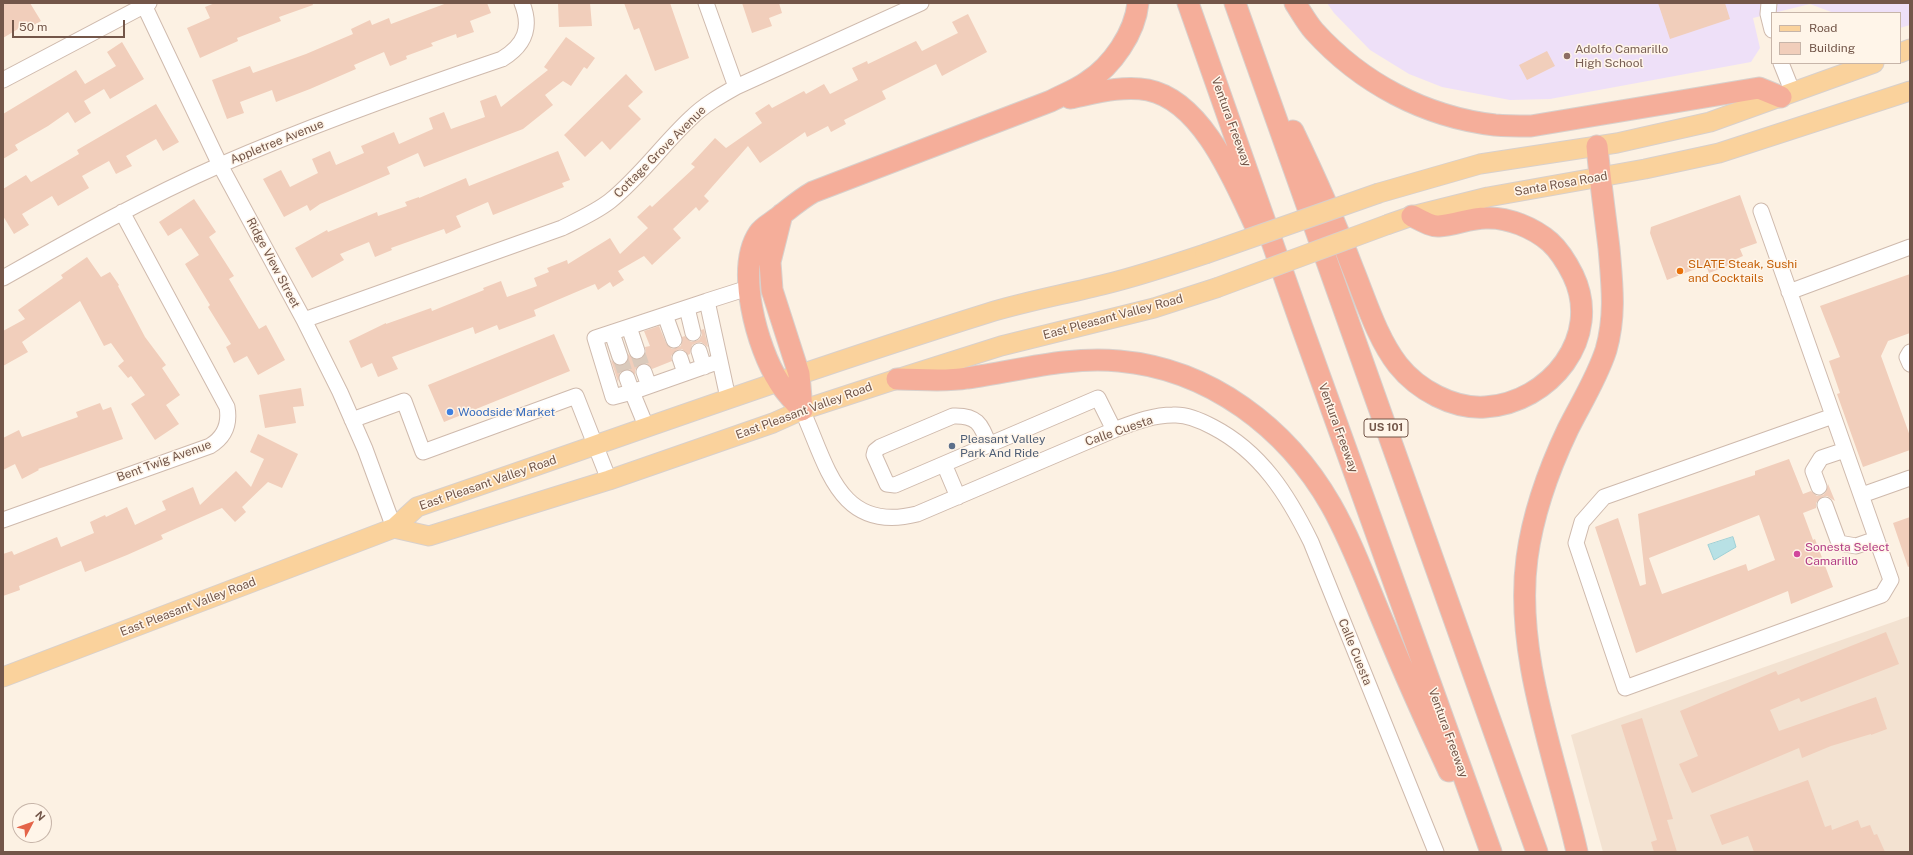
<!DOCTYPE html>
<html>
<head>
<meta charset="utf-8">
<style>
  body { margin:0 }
  #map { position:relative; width:1913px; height:855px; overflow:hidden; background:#fcf1e3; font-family:"Public Sans",sans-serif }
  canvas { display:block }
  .frame { position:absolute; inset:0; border:4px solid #735649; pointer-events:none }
  .legend { position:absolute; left:1771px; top:12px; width:130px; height:52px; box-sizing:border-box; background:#fff5e9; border:1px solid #c7b5a9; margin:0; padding:5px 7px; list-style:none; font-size:12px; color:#735649 }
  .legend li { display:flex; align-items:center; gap:8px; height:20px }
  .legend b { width:20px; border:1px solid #c7b5a9 }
  .north { position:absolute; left:12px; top:803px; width:40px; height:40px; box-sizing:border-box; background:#fff5e9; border:1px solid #c7b5a9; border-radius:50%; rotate:49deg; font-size:11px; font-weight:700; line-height:16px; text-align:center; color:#735649 }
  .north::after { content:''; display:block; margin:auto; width:14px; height:18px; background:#e46449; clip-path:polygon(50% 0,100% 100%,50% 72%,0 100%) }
  .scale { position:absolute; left:12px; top:20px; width:113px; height:18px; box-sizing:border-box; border:2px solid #735649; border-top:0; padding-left:5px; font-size:12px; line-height:14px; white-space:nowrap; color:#735649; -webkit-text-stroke:3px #fff5e9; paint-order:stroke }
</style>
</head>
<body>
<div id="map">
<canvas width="1913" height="855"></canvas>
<div class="frame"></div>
<ul class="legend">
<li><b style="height:5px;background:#fad29c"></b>Road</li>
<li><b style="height:11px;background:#f1cebb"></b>Building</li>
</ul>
<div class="north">N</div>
<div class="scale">50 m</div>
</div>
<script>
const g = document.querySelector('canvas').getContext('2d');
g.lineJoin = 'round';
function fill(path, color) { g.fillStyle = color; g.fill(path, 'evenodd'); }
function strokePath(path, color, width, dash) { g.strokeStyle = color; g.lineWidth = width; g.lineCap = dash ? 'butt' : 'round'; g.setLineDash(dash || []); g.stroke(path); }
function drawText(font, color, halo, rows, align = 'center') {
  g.font = font + ' "Public Sans",sans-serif'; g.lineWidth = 3; g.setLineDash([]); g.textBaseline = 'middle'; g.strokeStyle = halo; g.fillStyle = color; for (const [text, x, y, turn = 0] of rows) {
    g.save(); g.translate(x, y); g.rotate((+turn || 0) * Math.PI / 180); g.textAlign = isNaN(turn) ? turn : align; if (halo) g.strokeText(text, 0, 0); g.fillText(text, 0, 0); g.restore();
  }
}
const residential = new Path2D(`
  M 1910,616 L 1910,852 L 1603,852 L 1571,735 Z`);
const education = new Path2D(`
  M 1327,3 L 1910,3 L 1910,25 L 1900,28 L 1900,13 L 1834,13 L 1810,4 L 1753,18 L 1760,48 L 1751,62 L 1550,99 L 1510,100 L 1442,87 L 1409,74 L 1370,50 L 1334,13 Z`);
const water = new Path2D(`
  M 1733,537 L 1736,547 L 1714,560 L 1708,545 Z`);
const building = new Path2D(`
  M 3,3 L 30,3 L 41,21 L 25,30 L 23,26 L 3,38 Z
  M 215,3 L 312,3 L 313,5 L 279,17 L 281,21 L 237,38 L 238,41 L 200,58 L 187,28 L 210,18 L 205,7 Z
  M 447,3 L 487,3 L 491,13 L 470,21 L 474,32 L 457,38 L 456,34 L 431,43 L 433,46 L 406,56 L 407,59 L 390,66 L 384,52 L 354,65 L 356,69 L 310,89 L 276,102 L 272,90 L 240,102 L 244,113 L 227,119 L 212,80 L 250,66 L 253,73 L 306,54 L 353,34 L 351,29 L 370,20 L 372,25 L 389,18 L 391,24 Z
  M 558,3 L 590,3 L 592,26 L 559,27 Z
  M 624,3 L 670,3 L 689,58 L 655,71 L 639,28 L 634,30 Z
  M 742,3 L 779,3 L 782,13 L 769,18 L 772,26 L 752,33 Z
  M 1658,3 L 1725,3 L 1730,19 L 1670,39 Z
  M 968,14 L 987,52 L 942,76 L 936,64 L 882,91 L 886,99 L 844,120 L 846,124 L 831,132 L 828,126 L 807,137 L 805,132 L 760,163 L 748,146 L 704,196 L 709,201 L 699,211 L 696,207 L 673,229 L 681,238 L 652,265 L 644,256 L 618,271 L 624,280 L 613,287 L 610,282 L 598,290 L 595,284 L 534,310 L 536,316 L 499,330 L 497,325 L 475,334 L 473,327 L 392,357 L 398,369 L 378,377 L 372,363 L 361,368 L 349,341 L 386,323 L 386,324 L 431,308 L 432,311 L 484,290 L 483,288 L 501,281 L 507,297 L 537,286 L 534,278 L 549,272 L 547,268 L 567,260 L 568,264 L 610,238 L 620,254 L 648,228 L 637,217 L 650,205 L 652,207 L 695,167 L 691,164 L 715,138 L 726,148 L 762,123 L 755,113 L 769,104 L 772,108 L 804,91 L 806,94 L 824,84 L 830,94 L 858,80 L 852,68 L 867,61 L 868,64 L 916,41 L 922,51 L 958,33 L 952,22 Z
  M 566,37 L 595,58 L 587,69 L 584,67 L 571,86 L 563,81 L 545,95 L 553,105 L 523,129 L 424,167 L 418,153 L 387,167 L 390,174 L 320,204 L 310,211 L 307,205 L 284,217 L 263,179 L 281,170 L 290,187 L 318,173 L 312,159 L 330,151 L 336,165 L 364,153 L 361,146 L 394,132 L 399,144 L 433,129 L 429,118 L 444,112 L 451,129 L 485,117 L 480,101 L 496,95 L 501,107 L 548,70 L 544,67 Z
  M 122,42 L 144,79 L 110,99 L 104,89 L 84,101 L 91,113 L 75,123 L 68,112 L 48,126 L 15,145 L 18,150 L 3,159 L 3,114 L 76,70 L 85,84 L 116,66 L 107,52 Z
  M 1547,51 L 1555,66 L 1527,80 L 1519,65 Z
  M 626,74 L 643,92 L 628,106 L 641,119 L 610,150 L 602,141 L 585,157 L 564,135 Z
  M 156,104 L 179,142 L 163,151 L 156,139 L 126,156 L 132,166 L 116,174 L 109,161 L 82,176 L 89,188 L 58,206 L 52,196 L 22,214 L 29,225 L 14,234 L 3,216 L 3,189 L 26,175 L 31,182 L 79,154 L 77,150 Z
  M 558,151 L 570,180 L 562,183 L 564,187 L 493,215 L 488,202 L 456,216 L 461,227 L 446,234 L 444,229 L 391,248 L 392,250 L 375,257 L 369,242 L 340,254 L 344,260 L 312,278 L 295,248 L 327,230 L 328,232 L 377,212 L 378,216 L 407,206 L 405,202 L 419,197 L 419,198 L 466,178 L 469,186 Z
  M 1740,195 L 1757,243 L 1740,249 L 1743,256 L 1729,262 L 1730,265 L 1709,273 L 1706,265 L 1667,280 L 1650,233 L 1651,227 Z
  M 194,199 L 216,232 L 209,237 L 234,276 L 229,279 L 259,329 L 266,325 L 285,360 L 258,375 L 247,356 L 234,363 L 226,347 L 231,344 L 208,307 L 210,305 L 185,264 L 199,255 L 181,228 L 168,236 L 159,222 Z
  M 87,257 L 101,277 L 110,272 L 119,285 L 118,286 L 145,337 L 166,365 L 162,368 L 180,395 L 166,405 L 179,424 L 155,440 L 131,404 L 145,395 L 131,376 L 128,378 L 118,366 L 124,361 L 111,343 L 104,346 L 80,301 L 22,342 L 28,352 L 3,366 L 3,331 L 25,319 L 18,310 L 63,278 L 61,275 Z
  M 1910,274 L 1910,333 L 1888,341 L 1881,356 L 1910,436 L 1910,450 L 1863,467 L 1837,394 L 1840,393 L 1829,361 L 1840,357 L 1820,306 Z
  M 659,326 L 666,343 L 672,349 L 681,346 L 682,337 L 685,336 L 691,342 L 699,340 L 702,335 L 701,330 L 704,329 L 708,347 L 701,342 L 696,343 L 692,345 L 690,354 L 688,355 L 682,349 L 677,350 L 671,356 L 672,361 L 652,369 L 646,363 L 641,364 L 635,370 L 635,375 L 629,369 L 624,370 L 620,372 L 618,382 L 611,360 L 618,366 L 622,366 L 627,363 L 628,354 L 635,360 L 643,357 L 646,352 L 645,347 L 650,346 L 644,331 Z
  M 554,334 L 570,371 L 444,422 L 428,385 Z
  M 301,388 L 304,406 L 293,407 L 296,423 L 265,428 L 259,395 Z
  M 100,403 L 103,410 L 111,407 L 123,439 L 38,469 L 39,470 L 22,479 L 15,464 L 3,470 L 3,438 L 19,430 L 22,437 L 78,417 L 76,412 Z
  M 258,434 L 298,454 L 282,488 L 268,482 L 242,507 L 246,512 L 235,522 L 222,508 L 161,535 L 163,539 L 127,555 L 85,572 L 81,561 L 19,586 L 20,590 L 3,596 L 3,554 L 12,551 L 14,555 L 57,537 L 61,547 L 94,533 L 90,522 L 105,515 L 106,517 L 127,507 L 135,525 L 166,510 L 162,501 L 193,487 L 200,505 L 236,471 L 251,487 L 264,459 L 250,452 Z
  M 1789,459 L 1803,494 L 1811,491 L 1817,496 L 1823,495 L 1826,492 L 1828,484 L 1835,501 L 1827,496 L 1822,497 L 1816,503 L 1816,508 L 1803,513 L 1813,540 L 1815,539 L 1833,587 L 1791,604 L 1788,591 L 1636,653 L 1595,527 L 1618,518 L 1640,586 L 1646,584 L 1638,514 L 1755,475 L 1755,471 ZM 1759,515 L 1775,560 L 1748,571 L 1746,564 L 1662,594 L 1649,558 Z
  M 1910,517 L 1910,566 L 1908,567 L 1893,523 Z
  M 1886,632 L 1899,664 L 1801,702 L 1799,698 L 1770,710 L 1779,731 L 1876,697 L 1887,729 L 1871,735 L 1871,734 L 1831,746 L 1802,758 L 1799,748 L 1692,793 L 1679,764 L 1698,756 L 1680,711 L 1776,671 L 1778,675 Z
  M 1642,718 L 1673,819 L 1667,820 L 1677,852 L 1654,852 L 1651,842 L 1657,840 L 1621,725 Z
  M 1808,780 L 1825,827 L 1831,825 L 1832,830 L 1858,820 L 1861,828 L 1870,825 L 1874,835 L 1877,834 L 1885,852 L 1754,852 L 1748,836 L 1722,845 L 1710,815 Z`);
const minorTunnel = new Path2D(`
  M 637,351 L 644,372
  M 620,357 L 627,378`);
const minor = new Path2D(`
  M 143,3 L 220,165 L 304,320 L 340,392 L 365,449 L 394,528
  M 706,3 L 736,87
  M 1769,3 L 1768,14 L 1772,30
  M 1781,63 L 1793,93
  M 3,80 L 149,3
  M 1761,211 L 1891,580 L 1882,595 L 1625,688 L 1576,543 L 1582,522 L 1604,497 L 1833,416
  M 3,278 C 74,238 145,198 220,165 C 312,125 407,91 502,59 C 525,45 532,28 522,3
  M 1789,292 L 1910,247
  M 687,308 L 693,333
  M 665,315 L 674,340
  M 304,320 L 562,228 C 578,220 596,212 610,201 C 640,177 663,144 691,118 C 704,105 720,96 736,87 L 921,3
  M 629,327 L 637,351
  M 612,333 L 620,357
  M 699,351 L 704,367
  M 1910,352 L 1907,357 L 1910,364
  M 680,358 L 685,373
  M 720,361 L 707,301 L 748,288
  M 644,372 L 649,386
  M 627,378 L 632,392 L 613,397 L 595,338 L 707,301
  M 802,410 C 827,464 838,534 917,514 L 1114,430 C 1133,423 1152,415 1173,415 C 1186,414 1202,421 1213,427 C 1261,452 1288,495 1311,542 L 1436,852
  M 352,420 L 404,401 L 423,452 L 576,396 L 609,480
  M 646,426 L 632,392 L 720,361 L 728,398
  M 989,445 C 981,425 978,415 953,416 L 880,447 L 875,451 L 874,455 L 887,484 L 895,485 L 1098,398 L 1114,430
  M 944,464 L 958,497
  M 1819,487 L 1813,471 L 1821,458 L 1845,450
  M 1862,495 L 1910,478
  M 1825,505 L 1839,543 L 1856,546 L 1876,539
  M 3,520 L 210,446 C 225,437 230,424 227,407 L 122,212`);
const major = new Path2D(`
  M 1900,53 L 1910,49
  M 1379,193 L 1480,164 L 1617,143 L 1710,122 L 1874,63
  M 1389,224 L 1412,216 L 1488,197 L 1645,169 L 1719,153 L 1910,91
  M 394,528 L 429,536 L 609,480 L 773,423 L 802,410 L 897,379 L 1001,346 L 1154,308 L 1216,288
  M 3,677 L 394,528 L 417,507 C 607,442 796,373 988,313 C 1027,301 1067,294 1106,284 C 1139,276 1172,265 1205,254`);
const highway = new Path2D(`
  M 1188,3 L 1302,327 L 1491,852
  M 1235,3 L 1537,852
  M 1295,3 C 1301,12 1307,23 1314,31 C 1361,83 1425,117 1495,125 C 1507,126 1519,126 1531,126 L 1759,88 L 1781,97
  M 1070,98 C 1095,93 1123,85 1148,90 C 1202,101 1234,180 1255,225
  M 1293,131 C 1315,177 1335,222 1353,269 C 1366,301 1377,338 1398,365 C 1418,390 1453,409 1485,407 C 1550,403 1603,337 1573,275 C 1567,263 1560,251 1550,242 C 1534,228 1508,217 1486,218 C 1470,218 1455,225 1439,226 C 1431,227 1419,219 1412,216
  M 782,214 L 770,262 L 772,290 L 799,374 L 802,410
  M 897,379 C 919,379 945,382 967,378 C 1018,371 1067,356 1119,361 C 1210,369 1287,428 1331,505 C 1352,542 1367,584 1384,624 C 1404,673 1426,722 1449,771
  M 802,410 C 794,401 785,392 779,382 C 757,348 735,268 759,233 C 763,227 771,223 776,219 C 788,210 799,200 813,192 L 1051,101 C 1062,95 1076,90 1087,82 C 1112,66 1135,33 1138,3
  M 1577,852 C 1556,758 1514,655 1527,558 C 1533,513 1549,469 1568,429 C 1581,403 1597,378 1606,350 C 1616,315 1612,284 1609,248 C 1605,214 1600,180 1597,146`);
const majorBridge = new Path2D(`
  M 1205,254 L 1379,193
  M 1216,288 L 1389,224`);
const markers = [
  [1567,56,4,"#8d6e63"],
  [1680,271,4,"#e8710a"],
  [450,412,4,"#3f7fe0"],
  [952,446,4,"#5c6f8a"],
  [1797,554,4,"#d1479c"]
];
const shields = [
  [1386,428,44]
];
const shieldNames = [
  ["US 101",1386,428]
];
const educationNames = [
  ["Adolfo Camarillo",1575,49],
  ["High School",1575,63]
];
const streetNames = [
  ["Ventura Freeway",1231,122,70],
  ["Appletree Avenue",277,142,-22],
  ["Cottage Grove Avenue",660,152,-45],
  ["Santa Rosa Road",1561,184,-10],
  ["Ridge View Street",273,263,62],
  ["East Pleasant Valley Road",1113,317,-15],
  ["East Pleasant Valley Road",804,411,-20],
  ["Ventura Freeway",1338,428,70],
  ["Calle Cuesta",1119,431,-19],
  ["Bent Twig Avenue",164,461,-20],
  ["East Pleasant Valley Road",488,483,-19],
  ["East Pleasant Valley Road",188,607,-21],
  ["Calle Cuesta",1355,652,68],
  ["Ventura Freeway",1448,733,70]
];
const foodNames = [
  ["SLATE Steak, Sushi",1688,264],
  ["and Cocktails",1688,278]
];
const shopNames = [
  ["Woodside Market",458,412]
];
const serviceNames = [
  ["Pleasant Valley",960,439],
  ["Park And Ride",960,453]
];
const hotelNames = [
  ["Sonesta Select",1805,547],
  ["Camarillo",1805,561]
];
fill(residential, '#f3e2d1');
fill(education, '#eee0f8');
fill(water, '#b8e1e5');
strokePath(water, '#9ed0d6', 1);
fill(building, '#f1cebb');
strokePath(minorTunnel, '#dacabc', 15, [15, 8]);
strokePath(minor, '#cfbaad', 17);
strokePath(major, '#d8d0cc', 21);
strokePath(highway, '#d8d0cc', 23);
strokePath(minor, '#fff', 15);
strokePath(major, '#fad29c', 19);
strokePath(highway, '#f5ae9a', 21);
strokePath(majorBridge, '#d8d0cc', 21, []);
strokePath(majorBridge, '#fad29c', 19);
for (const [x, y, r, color] of markers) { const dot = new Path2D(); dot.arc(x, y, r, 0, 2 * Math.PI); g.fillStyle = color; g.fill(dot); strokePath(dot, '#fff5e9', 1.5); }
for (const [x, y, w] of shields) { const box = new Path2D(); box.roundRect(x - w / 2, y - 9, w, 18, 3); g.fillStyle = '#fff5e9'; g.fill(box); strokePath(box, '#735649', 1); }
drawText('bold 11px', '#735649', null, shieldNames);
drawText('12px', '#785e54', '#fff5e9', educationNames, 'left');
drawText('12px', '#735649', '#fff5e9', streetNames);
drawText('12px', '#c56008', '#fff5e9', foodNames, 'left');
drawText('12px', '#366cbe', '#fff5e9', shopNames, 'left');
drawText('12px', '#4e5e75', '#fff5e9', serviceNames, 'left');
drawText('12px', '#b23c85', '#fff5e9', hotelNames, 'left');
</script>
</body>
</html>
